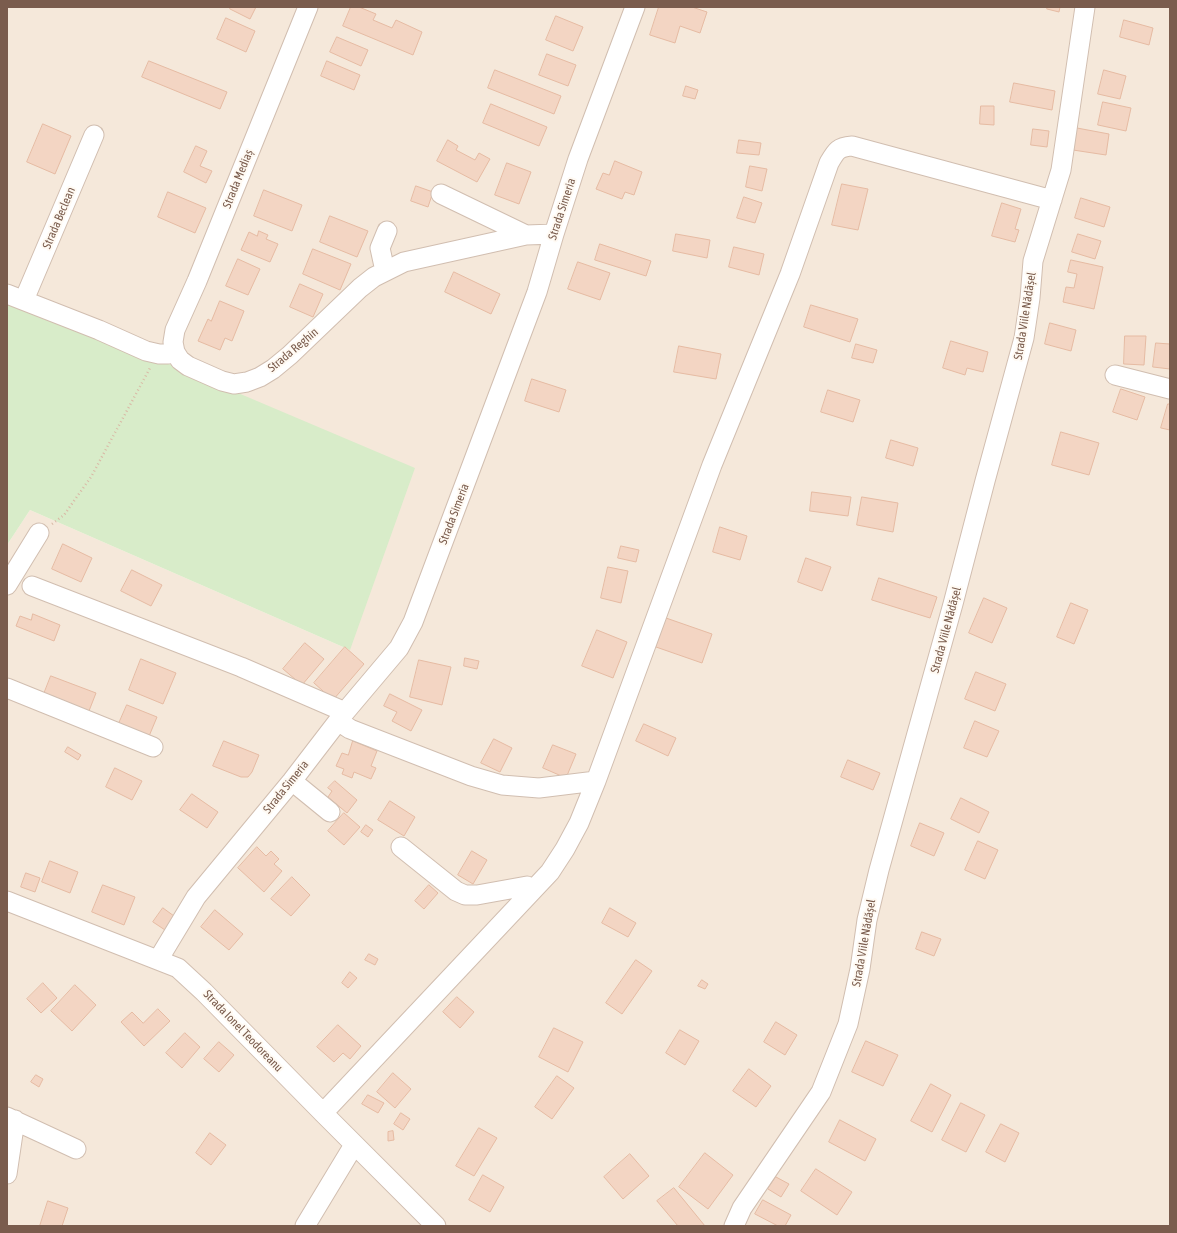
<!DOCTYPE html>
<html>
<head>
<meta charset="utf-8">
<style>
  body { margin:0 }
  #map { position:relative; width:1177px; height:1233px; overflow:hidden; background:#fdf6ec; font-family:"Asap Condensed",sans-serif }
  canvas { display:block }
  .frame { position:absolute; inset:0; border:8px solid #7a5c4d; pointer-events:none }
</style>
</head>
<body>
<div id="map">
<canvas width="1177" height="1233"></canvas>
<div class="frame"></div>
</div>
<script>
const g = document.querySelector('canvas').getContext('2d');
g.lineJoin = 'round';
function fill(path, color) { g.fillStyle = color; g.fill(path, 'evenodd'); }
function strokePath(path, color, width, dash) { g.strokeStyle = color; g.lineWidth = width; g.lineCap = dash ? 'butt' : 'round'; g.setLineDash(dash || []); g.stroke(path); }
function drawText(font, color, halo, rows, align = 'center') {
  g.font = font + ' "Asap Condensed",sans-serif'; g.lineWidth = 4; g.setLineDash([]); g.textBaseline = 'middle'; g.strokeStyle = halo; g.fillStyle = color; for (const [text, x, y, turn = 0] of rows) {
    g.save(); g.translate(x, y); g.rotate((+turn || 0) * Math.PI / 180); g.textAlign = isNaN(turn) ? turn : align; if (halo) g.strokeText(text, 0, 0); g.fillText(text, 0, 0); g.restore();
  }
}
const residential = new Path2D(`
  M 7,7 L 1170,7 L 1170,1226 L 7,1226 L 7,545 L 30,510 L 350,650 L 7,295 Z`);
const green = new Path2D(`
  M 7,295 L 415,468 L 350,650 L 30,510 L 7,545 Z`);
const building = new Path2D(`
  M 231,7 L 256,7 L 250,19 L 230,9 Z
  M 351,7 L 359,7 L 376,14 L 373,20 L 392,28 L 396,20 L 422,32 L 413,55 L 343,26 Z
  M 659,7 L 692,7 L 707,12 L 700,33 L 680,26 L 675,43 L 650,35 Z
  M 1048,7 L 1060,7 L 1059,12 L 1047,9 Z
  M 556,16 L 583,27 L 573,51 L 546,40 Z
  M 226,18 L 255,31 L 246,52 L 217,39 Z
  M 1124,20 L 1153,28 L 1149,45 L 1120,37 Z
  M 337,37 L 368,50 L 361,66 L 330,52 Z
  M 547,54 L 576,65 L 568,86 L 539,75 Z
  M 149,61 L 227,92 L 220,109 L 142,77 Z
  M 327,61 L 360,75 L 354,90 L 321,76 Z
  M 495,70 L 561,96 L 554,114 L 488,88 Z
  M 1104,70 L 1126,76 L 1120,99 L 1098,94 Z
  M 1014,83 L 1055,91 L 1052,110 L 1010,102 Z
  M 686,86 L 698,90 L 695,99 L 683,96 Z
  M 1103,102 L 1131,108 L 1126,131 L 1098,125 Z
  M 491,104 L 547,127 L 539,146 L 483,123 Z
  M 981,106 L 994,106 L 994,125 L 980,124 Z
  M 43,124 L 71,136 L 55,174 L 27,162 Z
  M 1077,128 L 1109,134 L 1106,155 L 1073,150 Z
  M 1033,129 L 1049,131 L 1047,147 L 1031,145 Z
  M 448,140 L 458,146 L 456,150 L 475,160 L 479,153 L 490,159 L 477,182 L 437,161 Z
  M 739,140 L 761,143 L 759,155 L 737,153 Z
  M 196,146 L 207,151 L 200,166 L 212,171 L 206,183 L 184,172 Z
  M 615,161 L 642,172 L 634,195 L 625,192 L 622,199 L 596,189 L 603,173 L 609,175 Z
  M 507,163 L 531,172 L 519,204 L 495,195 Z
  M 750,166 L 767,169 L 762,191 L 746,187 Z
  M 842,184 L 868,189 L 858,230 L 832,225 Z
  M 416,186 L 433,192 L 428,207 L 411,201 Z
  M 264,190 L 302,205 L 292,231 L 254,216 Z
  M 168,192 L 206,208 L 195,233 L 158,217 Z
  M 744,197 L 762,203 L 755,223 L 737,218 Z
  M 1081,198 L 1110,207 L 1104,227 L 1075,218 Z
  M 1002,203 L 1021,209 L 1015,229 L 1019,230 L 1015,242 L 992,236 Z
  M 330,216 L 368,231 L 357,257 L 320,242 Z
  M 259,231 L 268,235 L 266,239 L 278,244 L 270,262 L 241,250 L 249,232 L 257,236 Z
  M 676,234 L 710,240 L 707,258 L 673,251 Z
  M 1078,234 L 1101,241 L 1095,259 L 1072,252 Z
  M 600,244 L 651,261 L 646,276 L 595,260 Z
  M 734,247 L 764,254 L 759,275 L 729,267 Z
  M 313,249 L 351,264 L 340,290 L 303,274 Z
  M 238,259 L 260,269 L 248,295 L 226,286 Z
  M 1071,260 L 1103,267 L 1094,309 L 1063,302 L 1066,287 L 1074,288 L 1077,274 L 1068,272 Z
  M 578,262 L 610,273 L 600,300 L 568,289 Z
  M 454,272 L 500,294 L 491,314 L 445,292 Z
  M 300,284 L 323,294 L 313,317 L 290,307 Z
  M 220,301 L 244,311 L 232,341 L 225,338 L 220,350 L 198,341 L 208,319 L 211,321 Z
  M 811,305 L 858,319 L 850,342 L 804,327 Z
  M 1050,323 L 1076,330 L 1071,351 L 1045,344 Z
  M 1125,336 L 1146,336 L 1144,365 L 1124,364 Z
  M 951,341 L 988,352 L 983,372 L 967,368 L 965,375 L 943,368 Z
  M 1156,343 L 1170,344 L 1170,369 L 1153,367 Z
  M 856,344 L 877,350 L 873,363 L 852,358 Z
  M 679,346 L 721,354 L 716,379 L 674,372 Z
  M 532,379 L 566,390 L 559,412 L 525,401 Z
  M 1121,389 L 1145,397 L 1137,420 L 1113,412 Z
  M 828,390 L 860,400 L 853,422 L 821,412 Z
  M 1168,404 L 1170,404 L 1170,430 L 1161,428 Z
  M 1061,432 L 1099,443 L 1089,475 L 1052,465 Z
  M 891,440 L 918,448 L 913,466 L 886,458 Z
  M 812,492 L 851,497 L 848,516 L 810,511 Z
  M 862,497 L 898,503 L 893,532 L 857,525 Z
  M 720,527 L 747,536 L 740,560 L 713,552 Z
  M 63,544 L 92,558 L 81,582 L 52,569 Z
  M 621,546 L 639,550 L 636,562 L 618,558 Z
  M 806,558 L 831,567 L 822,591 L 798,582 Z
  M 608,567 L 628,571 L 621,603 L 601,598 Z
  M 132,570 L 162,585 L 151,606 L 121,591 Z
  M 879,578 L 937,597 L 930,618 L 872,600 Z
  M 984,598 L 1007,608 L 992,643 L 969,633 Z
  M 1071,603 L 1088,610 L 1074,644 L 1057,637 Z
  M 33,614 L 60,625 L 54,641 L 16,626 L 20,616 L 31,620 Z
  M 666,618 L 712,634 L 702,663 L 656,647 Z
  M 597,630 L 627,642 L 613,678 L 582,666 Z
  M 305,643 L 324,659 L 302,685 L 283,669 Z
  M 345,647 L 364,664 L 333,700 L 314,683 Z
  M 465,658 L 479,661 L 477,669 L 464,666 Z
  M 141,659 L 176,673 L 163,704 L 129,690 Z
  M 419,660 L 451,667 L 442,705 L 410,697 Z
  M 976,672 L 1006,684 L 995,711 L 965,699 Z
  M 51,676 L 96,693 L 87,716 L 42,699 Z
  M 390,694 L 422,710 L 411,731 L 392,721 L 397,712 L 384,706 Z
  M 127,705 L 157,717 L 147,741 L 117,728 Z
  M 975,721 L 999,731 L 987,757 L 964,748 Z
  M 644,724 L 676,738 L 668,756 L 636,741 Z
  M 494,739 L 512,748 L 500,772 L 481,763 Z
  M 224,741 L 259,755 L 252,772 L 248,777 L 241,777 L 213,766 Z
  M 353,741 L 377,751 L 371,766 L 376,768 L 371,779 L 354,772 L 352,778 L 342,774 L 344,769 L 336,766 L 342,753 L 348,755 Z
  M 553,745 L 576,754 L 566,778 L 543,768 Z
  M 68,747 L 81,755 L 78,760 L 65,752 Z
  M 848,760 L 880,773 L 873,790 L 841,777 Z
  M 115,768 L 142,781 L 132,800 L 106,787 Z
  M 335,781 L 357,800 L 347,813 L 328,797 L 332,791 L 328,788 Z
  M 192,794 L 218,812 L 207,828 L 180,810 Z
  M 961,798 L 989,812 L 979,833 L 951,819 Z
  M 390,801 L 415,817 L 404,836 L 378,820 Z
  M 344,813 L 360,827 L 344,845 L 328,831 Z
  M 920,823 L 944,833 L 934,856 L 911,846 Z
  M 366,825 L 373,830 L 368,837 L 361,832 Z
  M 978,841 L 998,850 L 985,879 L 965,870 Z
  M 257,847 L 266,856 L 271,851 L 279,859 L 274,864 L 282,871 L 264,892 L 238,868 Z
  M 472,851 L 487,860 L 473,884 L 458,875 Z
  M 50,861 L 78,872 L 70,893 L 42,882 Z
  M 26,873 L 40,878 L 35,892 L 21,887 Z
  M 292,877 L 310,895 L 291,916 L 271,899 Z
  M 103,885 L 135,897 L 124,925 L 92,912 Z
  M 429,885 L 438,893 L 424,909 L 415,901 Z
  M 163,908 L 174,916 L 165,930 L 153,922 Z
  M 610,908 L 636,923 L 628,937 L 602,923 Z
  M 215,910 L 243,934 L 229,950 L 201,927 Z
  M 922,932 L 941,939 L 934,956 L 916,949 Z
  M 369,954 L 378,959 L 375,965 L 365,960 Z
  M 636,960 L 652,971 L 622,1014 L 606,1003 Z
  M 350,972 L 357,978 L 348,988 L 342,983 Z
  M 702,980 L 708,984 L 705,989 L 698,986 Z
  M 43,983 L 57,998 L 41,1013 L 27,999 Z
  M 75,985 L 96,1005 L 72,1031 L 51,1011 Z
  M 457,997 L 474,1012 L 460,1028 L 443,1012 Z
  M 158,1009 L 170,1021 L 144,1046 L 121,1022 L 132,1012 L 143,1023 Z
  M 776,1022 L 797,1035 L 785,1055 L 764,1042 Z
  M 338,1025 L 361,1046 L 350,1059 L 343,1053 L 334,1062 L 317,1047 Z
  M 554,1028 L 583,1042 L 568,1072 L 539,1057 Z
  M 680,1030 L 699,1041 L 685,1065 L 666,1053 Z
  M 185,1033 L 200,1047 L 182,1068 L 166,1053 Z
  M 866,1041 L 898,1055 L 883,1086 L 852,1072 Z
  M 219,1042 L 234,1055 L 219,1072 L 204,1059 Z
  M 749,1069 L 771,1086 L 756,1107 L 733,1091 Z
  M 393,1073 L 411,1089 L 395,1108 L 377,1092 Z
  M 36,1075 L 43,1079 L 39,1087 L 31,1082 Z
  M 557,1076 L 574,1088 L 552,1119 L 535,1107 Z
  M 931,1084 L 951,1095 L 932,1132 L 911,1121 Z
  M 368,1095 L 384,1103 L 378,1113 L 362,1104 Z
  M 961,1103 L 985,1115 L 966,1152 L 942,1140 Z
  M 401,1113 L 410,1119 L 403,1130 L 394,1124 Z
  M 840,1120 L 876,1139 L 865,1161 L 829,1142 Z
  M 1001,1124 L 1019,1133 L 1005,1162 L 986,1152 Z
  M 479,1128 L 497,1138 L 474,1176 L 456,1166 Z
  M 393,1131 L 394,1140 L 388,1141 L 388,1132 Z
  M 210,1133 L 226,1145 L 211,1165 L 196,1153 Z
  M 705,1153 L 733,1175 L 708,1209 L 679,1187 Z
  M 630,1154 L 649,1176 L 623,1199 L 604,1177 Z
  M 816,1169 L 852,1192 L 837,1215 L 801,1191 Z
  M 483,1175 L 504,1187 L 490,1212 L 469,1200 Z
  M 776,1177 L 789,1184 L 781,1197 L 768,1189 Z
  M 674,1188 L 705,1226 L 678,1226 L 657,1201 Z
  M 763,1200 L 791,1215 L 785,1226 L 778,1226 L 755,1214 Z
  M 48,1201 L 68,1208 L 62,1226 L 40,1226 Z`);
const path = new Path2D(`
  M 52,524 L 64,515 L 91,477 L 150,368`);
const minor = new Path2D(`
  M 308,7 L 197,281 L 175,330 L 173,342 L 175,352 L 180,360 L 188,366 L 222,381 L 234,384 L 247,382 L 260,377 L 273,369 L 290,355 L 360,288 L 374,277 L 404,262 L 526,235 L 554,234
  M 441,194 L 526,235
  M 385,271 L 380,248 L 387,231
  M 7,294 L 99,330 L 146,351 L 159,354 L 168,354 L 175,352
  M 24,300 L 94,135
  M 1115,375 L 1170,389
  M 7,585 L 39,533
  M 32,586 L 241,667 L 345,712
  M 7,688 L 153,747
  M 338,721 L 350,729 L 471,776 L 502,785 L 539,788 L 596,781
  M 292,781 L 330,812
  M 401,847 L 456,891 L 465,895 L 477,895 L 527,886 L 532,889
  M 7,901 L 178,968 L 204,992 L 323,1113 L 436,1226
  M 158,960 L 196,897 L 292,781 L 345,712 L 399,648 L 413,622 L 537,292 L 554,234 L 578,159 L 635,7
  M 323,1113 L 550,872 L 565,849 L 579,823 L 596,781 L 712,465 L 790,274 L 829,163 C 836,151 838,147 852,146 L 1052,200
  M 7,1117 L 76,1149
  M 7,1174 L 15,1120
  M 305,1226 L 354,1145
  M 734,1226 L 742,1208 L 821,1092 L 848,1024 L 860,969 L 867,920 L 879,870 L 953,604 L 985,481 L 1024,338 L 1030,298 L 1033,261 L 1061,170 L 1085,7`);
const streetNames = [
  ["Strada Mediaș",238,179,-68],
  ["Strada Simeria",562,209,-72],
  ["Strada Beclean",59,218,-67],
  ["Strada Viile Nădășel",1025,316,-81],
  ["Strada Reghin",293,350,-40],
  ["Strada Simeria",454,514,-69],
  ["Strada Viile Nădășel",946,630,-75],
  ["Strada Simeria",286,787,-51],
  ["Strada Viile Nădășel",864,943,-80],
  ["Strada Ionel Teodoreanu",243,1031,46]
];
fill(residential, '#f5e8da');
fill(green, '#d8ecc9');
fill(building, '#f3d5c3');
strokePath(building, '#e6bba3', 1);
strokePath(minor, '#d1beb0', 21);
strokePath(path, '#d9b8a5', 2.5, [1, 3]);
strokePath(minor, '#fff', 19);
drawText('12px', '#7a5c4d', '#fffaf3', streetNames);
</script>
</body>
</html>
